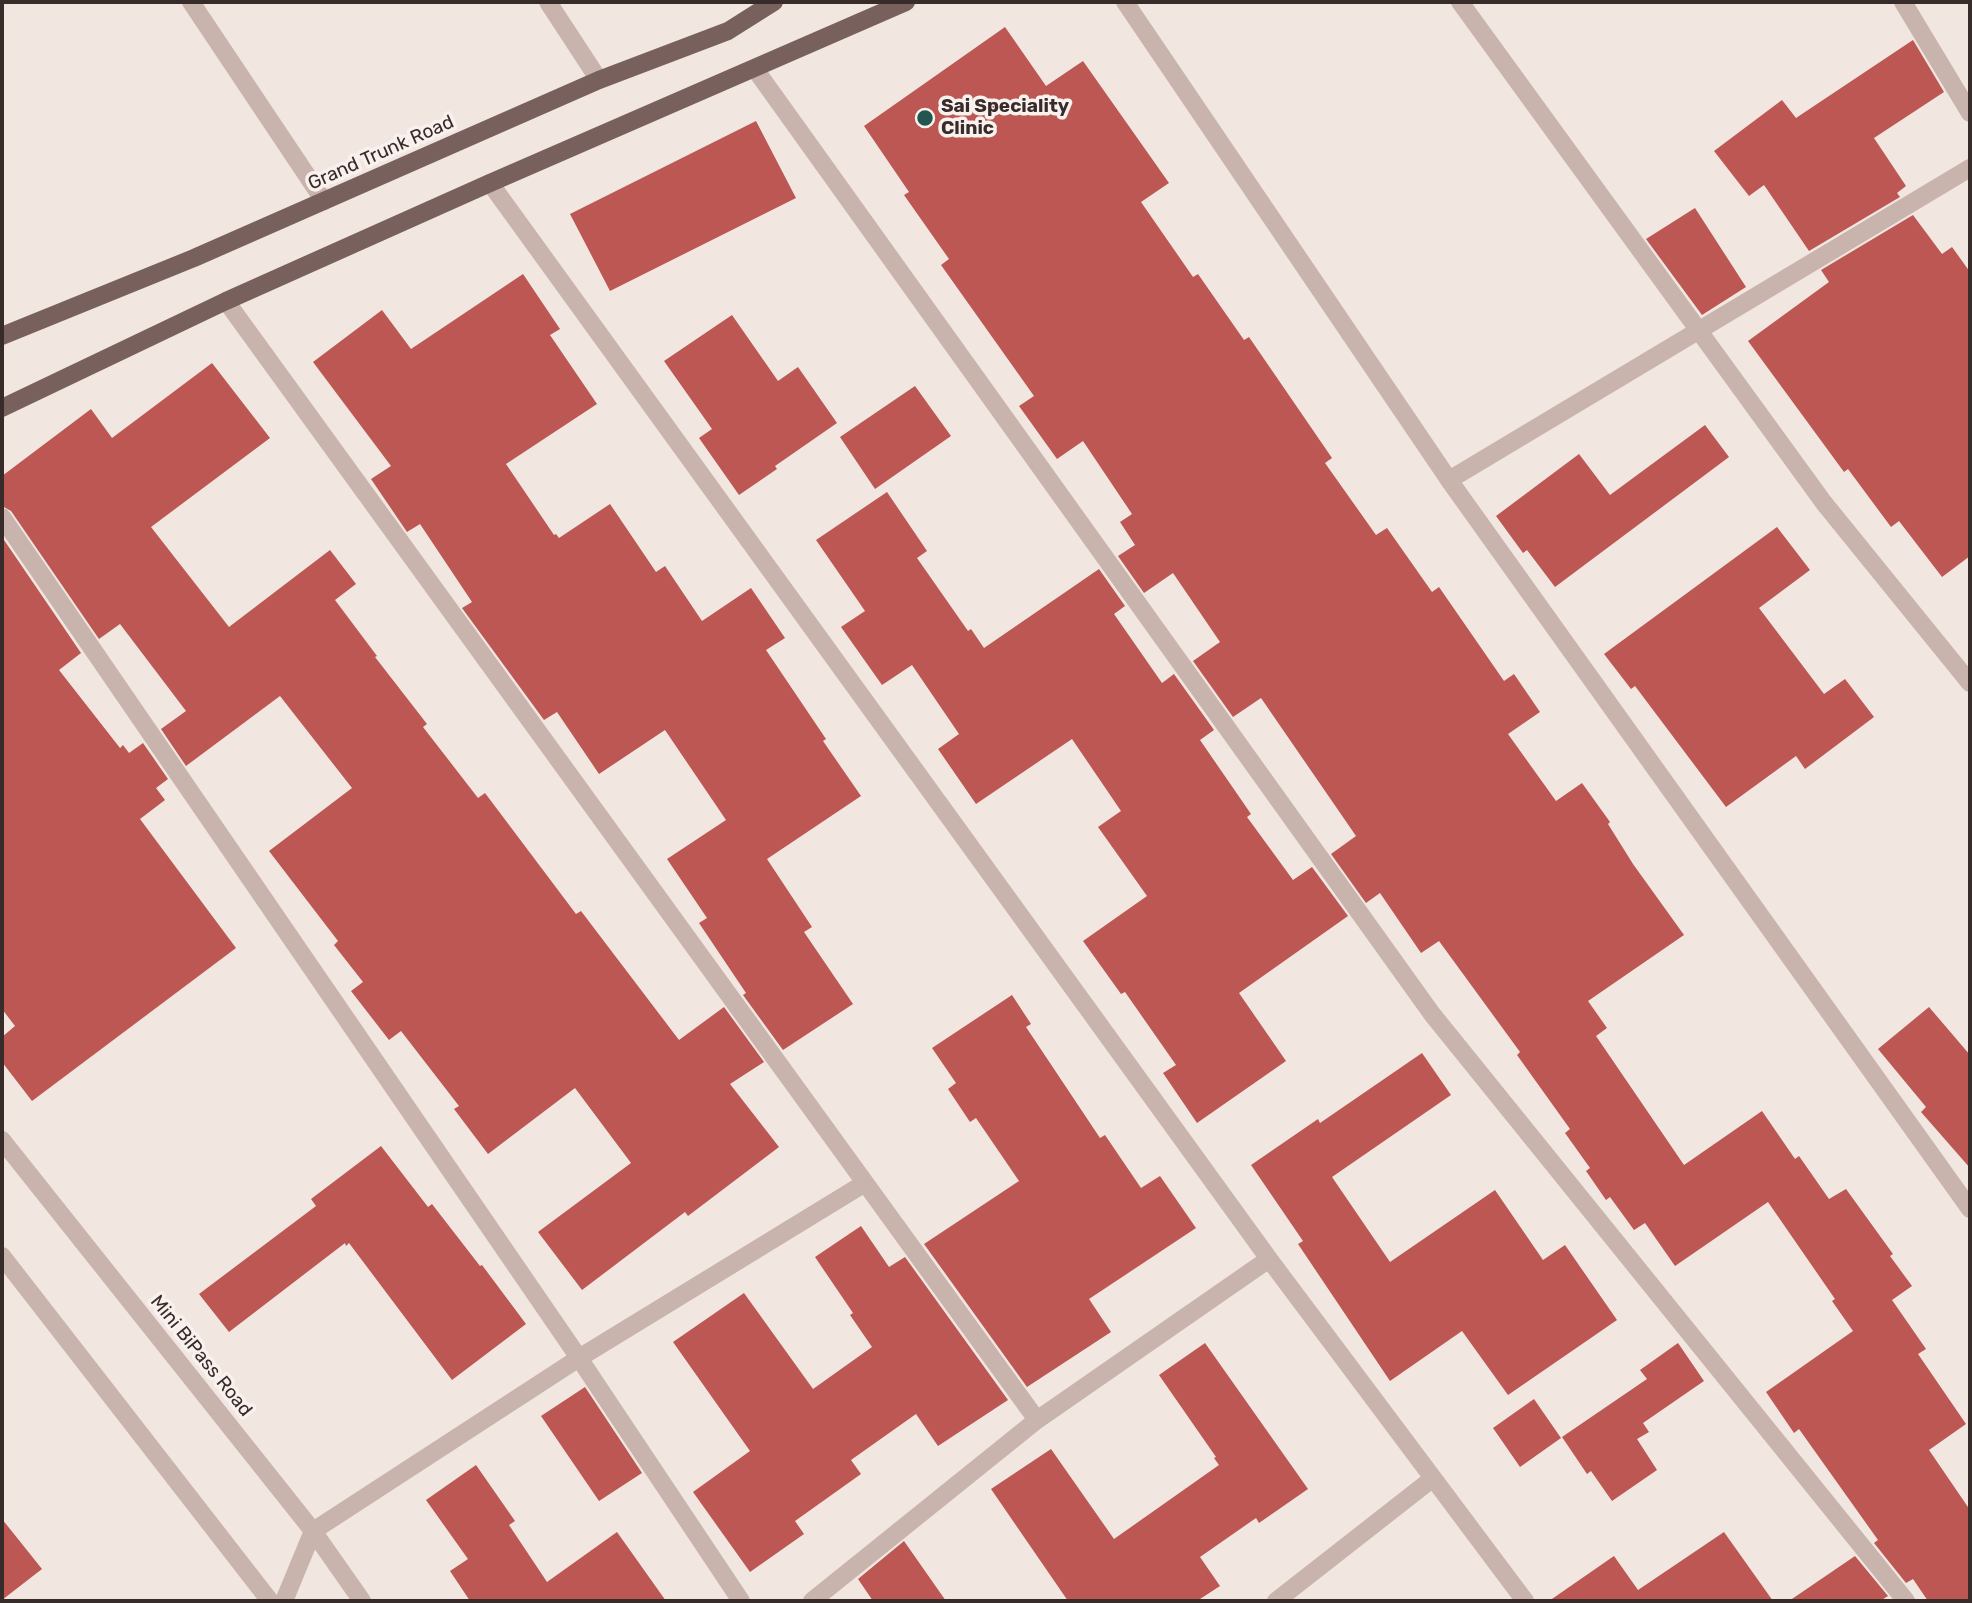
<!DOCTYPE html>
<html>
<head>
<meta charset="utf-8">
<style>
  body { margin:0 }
  #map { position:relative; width:1972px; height:1603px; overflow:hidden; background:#f1e6e0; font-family:Rubik,sans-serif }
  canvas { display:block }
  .frame { position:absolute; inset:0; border:4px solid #382c2b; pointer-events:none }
</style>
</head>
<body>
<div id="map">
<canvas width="1972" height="1603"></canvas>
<div class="frame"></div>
</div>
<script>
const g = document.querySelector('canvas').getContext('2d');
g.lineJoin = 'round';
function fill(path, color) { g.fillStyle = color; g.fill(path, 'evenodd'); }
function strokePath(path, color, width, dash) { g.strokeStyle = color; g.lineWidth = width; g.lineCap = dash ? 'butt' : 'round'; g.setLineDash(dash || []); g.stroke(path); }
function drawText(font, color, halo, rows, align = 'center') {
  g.font = font + ' Rubik,sans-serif'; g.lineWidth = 7; g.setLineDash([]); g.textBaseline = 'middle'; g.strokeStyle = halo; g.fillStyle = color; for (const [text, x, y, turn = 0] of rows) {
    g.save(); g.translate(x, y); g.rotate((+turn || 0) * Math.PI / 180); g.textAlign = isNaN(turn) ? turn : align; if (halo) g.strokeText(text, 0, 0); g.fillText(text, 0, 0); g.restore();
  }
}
const building = new Path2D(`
  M 1005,27 L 1046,86 L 1083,61 L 1169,183 L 1141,202 L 1193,277 L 1198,274 L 1244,340 L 1249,337 L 1332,458 L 1325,463 L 1376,535 L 1387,528 L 1432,592 L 1439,587 L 1504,681 L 1514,674 L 1540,712 L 1508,734 L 1556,801 L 1582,783 L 1610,822 L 1608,824 L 1633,864 L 1684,935 L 1588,1001 L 1607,1028 L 1596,1036 L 1684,1165 L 1762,1111 L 1795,1159 L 1799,1156 L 1829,1199 L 1846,1189 L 1893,1254 L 1890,1256 L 1912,1286 L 1892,1300 L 1926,1349 L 1918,1354 L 1966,1424 L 1929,1450 L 1970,1510 L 1970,1601 L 1928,1601 L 1913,1579 L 1906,1583 L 1874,1543 L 1878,1540 L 1799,1429 L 1794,1433 L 1766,1392 L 1853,1331 L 1832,1301 L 1835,1299 L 1768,1202 L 1675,1266 L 1645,1223 L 1634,1230 L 1610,1197 L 1606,1200 L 1586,1171 L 1590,1168 L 1565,1133 L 1570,1129 L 1517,1055 L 1520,1052 L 1439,941 L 1421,953 L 1380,893 L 1366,903 L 1331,854 L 1356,836 L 1261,698 L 1233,717 L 1193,661 L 1220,642 L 1173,573 L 1144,593 L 1118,556 L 1135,545 L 1120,522 L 1132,514 L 1083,441 L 1057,459 L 1019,406 L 1034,396 L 941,265 L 949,259 L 904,195 L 909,192 L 864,126 Z
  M 1913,40 L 1944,92 L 1874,138 L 1906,186 L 1897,193 L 1900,197 L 1809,251 L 1764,185 L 1749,196 L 1714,151 L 1782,100 L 1796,118 Z
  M 756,121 L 796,198 L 610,291 L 570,214 Z
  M 1695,208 L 1746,287 L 1702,315 L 1646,239 Z
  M 1913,215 L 1942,254 L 1952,247 L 1970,272 L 1970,556 L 1942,577 L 1899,521 L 1891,527 L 1848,469 L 1844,472 L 1748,341 L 1829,282 L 1821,270 Z
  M 523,274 L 560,329 L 550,335 L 597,404 L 506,464 L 554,535 L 556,534 L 559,538 L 610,504 L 656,572 L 665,566 L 702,621 L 751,588 L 785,638 L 766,650 L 826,739 L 823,741 L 861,796 L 767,859 L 812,927 L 804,932 L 853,1004 L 783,1050 L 743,995 L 746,993 L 699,923 L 707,918 L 667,859 L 726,820 L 665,730 L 599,774 L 557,712 L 544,720 L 462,608 L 472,602 L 420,524 L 407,532 L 371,479 L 391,466 L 313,362 L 382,310 L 411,349 Z
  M 732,315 L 778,381 L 798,367 L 837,423 L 775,466 L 777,469 L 739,495 L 699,438 L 712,429 L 664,361 Z
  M 212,363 L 270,438 L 151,527 L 229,627 L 330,550 L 356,584 L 335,600 L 377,656 L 375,657 L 427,724 L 423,727 L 478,798 L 485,793 L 576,914 L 581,911 L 679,1040 L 724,1007 L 764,1062 L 730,1084 L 779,1147 L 688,1216 L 685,1212 L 582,1290 L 538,1232 L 631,1163 L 575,1088 L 488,1154 L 454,1109 L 459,1106 L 401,1031 L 389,1040 L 351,991 L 363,982 L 334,945 L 338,941 L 269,851 L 352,788 L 280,696 L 186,766 L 161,729 L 186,711 L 120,624 L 99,639 L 11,511 L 2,506 L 2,476 L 91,409 L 112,438 Z
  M 915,386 L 951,436 L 875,489 L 840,437 Z
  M 1705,425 L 1729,457 L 1555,587 L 1527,550 L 1523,553 L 1496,516 L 1579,454 L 1610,495 Z
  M 887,492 L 927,551 L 917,558 L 968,631 L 971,629 L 984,648 L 1099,569 L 1125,606 L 1114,614 L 1162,683 L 1174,674 L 1214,730 L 1200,740 L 1251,814 L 1247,817 L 1293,880 L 1312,867 L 1348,916 L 1239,993 L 1286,1061 L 1197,1123 L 1163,1073 L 1176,1065 L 1125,992 L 1121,994 L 1083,941 L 1147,896 L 1098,827 L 1121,811 L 1072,739 L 976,804 L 938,749 L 959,734 L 912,665 L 882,685 L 841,627 L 865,611 L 816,540 Z
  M 1777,527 L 1810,570 L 1759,608 L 1824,694 L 1845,679 L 1874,717 L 1805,769 L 1796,756 L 1726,807 L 1635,686 L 1631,689 L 1604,654 Z
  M 2,537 L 81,653 L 59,670 L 120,748 L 123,745 L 129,753 L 143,743 L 168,779 L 156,788 L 165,800 L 140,819 L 236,948 L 32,1101 L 2,1062 L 2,1037 L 15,1026 L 2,1009 Z
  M 1012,995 L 1031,1024 L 1026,1027 L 1100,1138 L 1105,1135 L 1141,1188 L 1160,1176 L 1196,1228 L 1089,1299 L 1111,1332 L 1027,1387 L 924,1244 L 1019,1181 L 976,1118 L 970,1122 L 948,1089 L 956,1083 L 932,1048 Z
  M 1929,1007 L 1970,1055 L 1970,1168 L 1921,1112 L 1926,1107 L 1878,1049 Z
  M 1422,1053 L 1451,1095 L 1332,1177 L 1390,1262 L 1495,1190 L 1543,1260 L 1565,1245 L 1617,1320 L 1508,1395 L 1462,1331 L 1390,1381 L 1298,1244 L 1303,1241 L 1251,1165 L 1318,1119 L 1320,1123 Z
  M 381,1146 L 428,1207 L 432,1204 L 480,1266 L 482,1265 L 526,1324 L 452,1380 L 349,1243 L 346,1246 L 345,1243 L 229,1332 L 199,1294 L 316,1206 L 311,1199 Z
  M 861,1226 L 889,1267 L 905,1257 L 1008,1400 L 938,1446 L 916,1414 L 851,1460 L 861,1474 L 795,1521 L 804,1534 L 750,1572 L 693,1492 L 750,1451 L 673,1342 L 744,1293 L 813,1389 L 872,1347 L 850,1315 L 853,1313 L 815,1257 Z
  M 1205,1343 L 1308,1489 L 1259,1523 L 1256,1518 L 1200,1557 L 1220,1586 L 1197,1601 L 1068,1601 L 991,1489 L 1051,1449 L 1114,1539 L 1219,1465 L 1214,1458 L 1216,1457 L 1159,1375 Z
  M 1678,1343 L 1704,1381 L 1643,1423 L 1649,1432 L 1637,1439 L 1657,1470 L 1612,1501 L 1591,1471 L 1587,1474 L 1562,1437 L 1647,1379 L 1640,1370 Z
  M 585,1387 L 642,1473 L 599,1501 L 541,1416 Z
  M 1534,1399 L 1561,1438 L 1520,1467 L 1493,1428 Z
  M 476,1465 L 515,1521 L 509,1525 L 547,1582 L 617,1532 L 666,1601 L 470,1601 L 450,1571 L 468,1559 L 426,1500 Z
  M 2,1519 L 42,1569 L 2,1600 Z
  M 1724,1532 L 1773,1601 L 1549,1601 L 1614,1556 L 1638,1590 Z
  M 904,1541 L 946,1601 L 873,1601 L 858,1579 Z
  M 1855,1556 L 1888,1596 L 1880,1601 L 1789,1601 Z`);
const minor = new Path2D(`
  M 191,2 L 324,201
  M 548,2 L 599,80
  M 1125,2 L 1449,480 L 1970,1209
  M 1460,2 L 1824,503 L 1970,683
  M 1903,2 L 1970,113
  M 755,69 L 1432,1014 L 1906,1601
  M 490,183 L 1269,1259 L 1525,1601
  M 226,301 L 1037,1420
  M 1449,480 L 1970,168
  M 2,517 L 579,1358 L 741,1601
  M 2,1140 L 313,1531 L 362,1601
  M 2,1256 L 270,1601
  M 284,1601 L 313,1531 L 579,1358 L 865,1183
  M 812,1601 L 1037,1420 L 1269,1259
  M 1276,1601 L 1432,1479`);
const major = new Path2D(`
  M 2,336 L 194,258 L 599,80 L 728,31 L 774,2
  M 2,408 L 226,301 L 490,183 L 906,2`);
const markers = [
  [925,118,9,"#23564f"]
];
const poiNames = [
  ["Sai Speciality",941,107],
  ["Clinic",941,129]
];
const streetNames = [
  ["Grand Trunk Road",381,153,-24],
  ["Mini BiPass Road",201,1356,51]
];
fill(building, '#bc5753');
strokePath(minor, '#c9b4ad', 18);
strokePath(major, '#78615d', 18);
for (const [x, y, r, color] of markers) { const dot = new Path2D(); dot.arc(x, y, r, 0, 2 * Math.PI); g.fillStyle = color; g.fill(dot); strokePath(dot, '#f9f1ed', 2.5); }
drawText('bold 19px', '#382c2b', '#f9f1ed', poiNames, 'left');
drawText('19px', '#382c2b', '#f9f1ed', streetNames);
</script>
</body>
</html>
